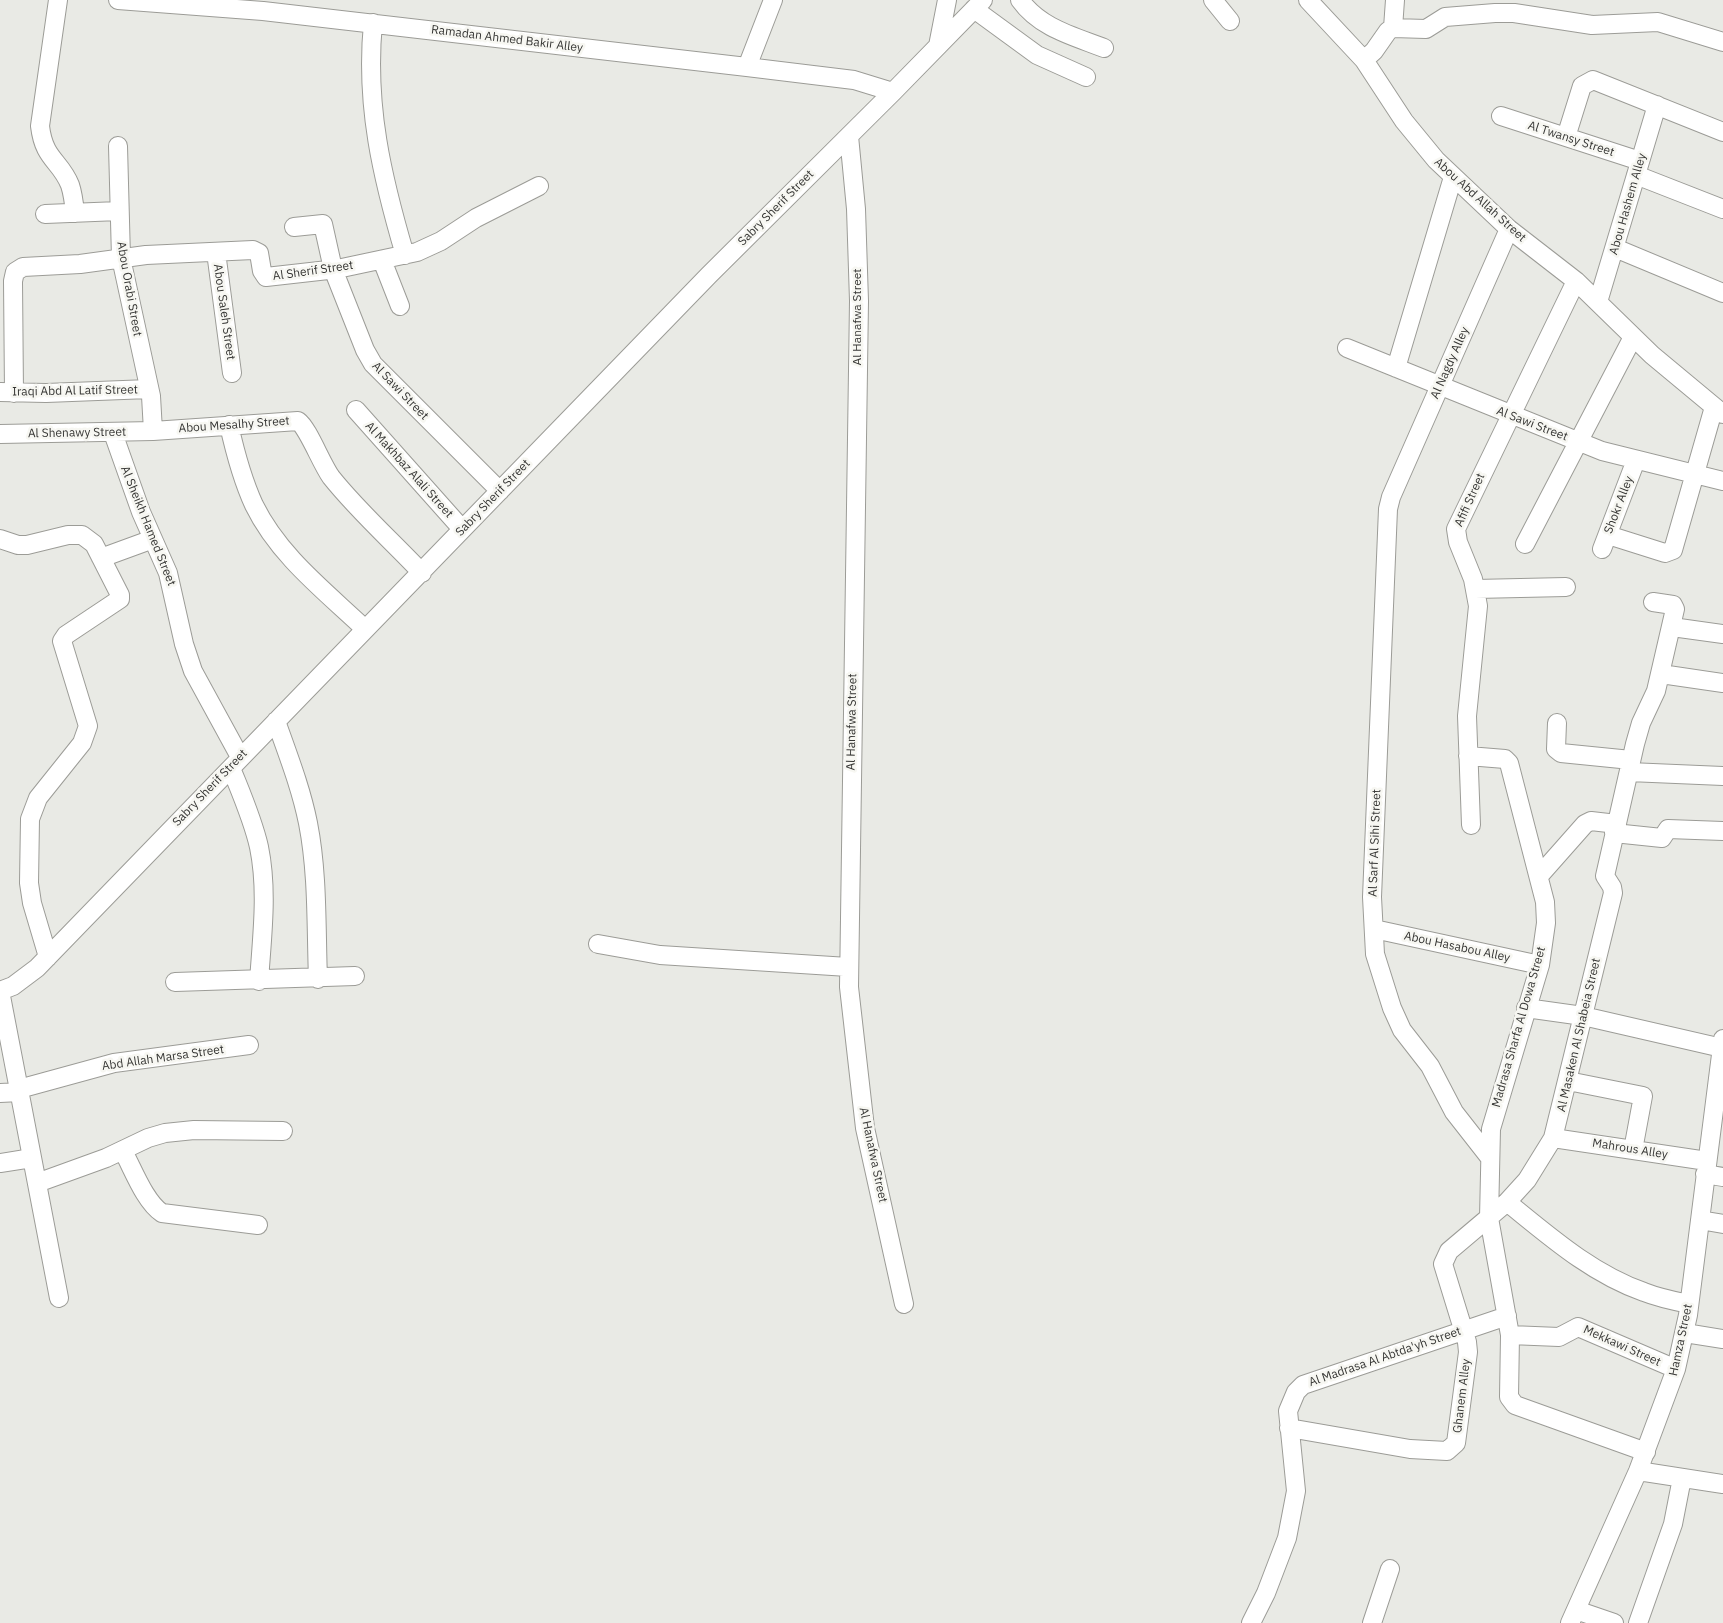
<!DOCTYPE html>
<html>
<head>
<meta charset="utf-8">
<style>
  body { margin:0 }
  canvas { display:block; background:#e9eae5 }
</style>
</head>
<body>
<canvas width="1723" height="1623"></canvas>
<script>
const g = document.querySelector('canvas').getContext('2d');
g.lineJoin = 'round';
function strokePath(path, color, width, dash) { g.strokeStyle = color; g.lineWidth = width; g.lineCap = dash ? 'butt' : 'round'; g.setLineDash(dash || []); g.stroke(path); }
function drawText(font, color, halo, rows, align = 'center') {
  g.font = font + ' "IBM Plex Sans",sans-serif'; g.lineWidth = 5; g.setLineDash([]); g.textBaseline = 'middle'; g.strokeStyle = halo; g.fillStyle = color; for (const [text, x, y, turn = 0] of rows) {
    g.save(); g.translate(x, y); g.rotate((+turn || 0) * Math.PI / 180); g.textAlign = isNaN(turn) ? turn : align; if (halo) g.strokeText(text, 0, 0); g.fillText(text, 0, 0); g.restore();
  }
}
const minor = new Path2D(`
  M 58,0 L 40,126 C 44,160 60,160 70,185 C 73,194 74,203 75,213
  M 118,0 L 263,11 L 747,67 L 854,80 L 893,92
  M 1020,0 C 1040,28 1073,36 1104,48
  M 1213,0 L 1230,21
  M 1308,0 L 1364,60 L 1404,121 L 1436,160 L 1509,229 L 1576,281 L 1652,355 L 1723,414
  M 974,9 L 1037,55 L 1086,77
  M 373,23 C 365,105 382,177 405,255
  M 1393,28 L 1395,0
  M 938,46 L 947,0
  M 1364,60 L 1374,51 L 1388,31 L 1393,28 L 1426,29 L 1445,17 L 1495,13 L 1514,13 L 1592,25 L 1658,22 L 1723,42
  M 747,67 L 773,0
  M 1501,116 L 1640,161
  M 849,136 L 856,209 L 859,301 L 849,987 L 865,1128 L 904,1304
  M 1566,137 L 1582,86 L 1593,80 L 1723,132
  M 118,146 L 121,258 L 151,396 L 153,431
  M 1636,175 L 1723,209
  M 45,214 L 119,211
  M 294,227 L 323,224 L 333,269 L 365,350 L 373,364 L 500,491
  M 1615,248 L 1723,293
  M 216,252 L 232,373
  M 382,260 L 400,306
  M 1598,302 L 1657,105
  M 1347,348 L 1602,451 L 1723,481
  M 1396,368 L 1453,177
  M 0,392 L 46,393 L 149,389
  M 14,393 L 13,281 L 15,272 L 23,267 L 80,264 L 146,255 L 253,250 L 259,253 L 262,271 L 266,277 L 337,269 L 417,252 L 441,241 L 476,218 L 539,186
  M 356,410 L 462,529
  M 229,425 C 235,452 242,479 254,505 C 279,556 325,591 365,629
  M 113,433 L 141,512 L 168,573 L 184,644 L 193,671 L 240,757
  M 0,434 L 153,431 L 298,421 C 308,428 321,463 331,477 C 358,511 392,541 422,573
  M 1608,535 L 1665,553 L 1673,550 L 1714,407
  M 0,539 L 18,545 L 27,545 L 68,535 L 82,535 L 94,544 L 120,595 L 120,599 L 66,635 L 62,641 L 88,726 L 82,743 L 38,798 L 30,819 L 29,883 L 32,903 L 48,957
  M 1525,544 L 1633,337
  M 1602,549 L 1636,460
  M 101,558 L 153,539
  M 1475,589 L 1566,587
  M 1672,627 L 1723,634
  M 1661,674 L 1723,683
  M 276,721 C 288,755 301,788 308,823 C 318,874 316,927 318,979
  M 1557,723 L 1556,749 L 1561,753 L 1631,760
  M 1468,756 L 1505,759 L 1509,763 L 1545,902 L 1546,923 L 1540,965 L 1491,1129 L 1489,1218 L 1510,1335 L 1509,1397 L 1515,1405 L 1646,1452
  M 231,768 C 241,793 253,820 259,847 C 268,891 262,936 259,981
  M 1629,772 L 1723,776
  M 1471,825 L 1467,716 L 1478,606 L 1473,579 L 1458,542 L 1456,529 L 1576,281
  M 1614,833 L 1662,838 L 1668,829 L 1723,831
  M 1539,876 L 1585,824 L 1591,821 L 1617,824
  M 1374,929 L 1540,965
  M 598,944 L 660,955 L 848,967
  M 175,982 L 355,976
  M 0,991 L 13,986 L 37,968 L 709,275 L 893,92 L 983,0
  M 0,991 L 59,1298
  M 1526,1008 L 1583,1016 L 1722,1048
  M 1568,1081 L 1643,1096 L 1633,1150
  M 19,1089 L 114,1063 L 249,1045
  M 0,1093 L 20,1092
  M 1553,1138 L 1707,1161
  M 123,1151 C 133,1169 145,1202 162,1213 L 258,1225
  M 1490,1158 L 1454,1112 L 1430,1066 L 1402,1030 L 1392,1008 L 1375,954 L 1372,897 L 1388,509 L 1391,497 L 1509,229
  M 0,1163 L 32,1158
  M 1705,1174 L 1723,1177
  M 37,1183 L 106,1158 L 148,1138 L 165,1133 L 194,1130 L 283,1131
  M 1507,1202 C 1549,1236 1592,1274 1644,1292 C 1659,1298 1674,1301 1689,1304
  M 1700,1220 L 1723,1224
  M 1685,1333 L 1723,1339
  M 1510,1335 L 1559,1337 L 1578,1327 L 1676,1369
  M 1289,1428 L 1410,1449 L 1447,1451 L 1456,1443 L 1468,1352 L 1467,1342 L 1443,1264 L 1449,1251 L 1507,1202 L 1527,1180 L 1553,1138 L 1613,893 L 1612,887 L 1605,876 L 1635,744 L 1641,723 L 1656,691 L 1675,609 L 1673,605 L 1653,602
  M 1638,1471 L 1723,1484
  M 1576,1610 L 1614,1623
  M 1251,1623 L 1266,1593 L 1287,1538 L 1296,1491 L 1288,1411 L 1296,1392 L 1303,1385 L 1507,1316
  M 1372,1623 L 1390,1569
  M 1570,1623 L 1638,1471 L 1676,1369 L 1688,1315 L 1723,1039
  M 1638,1623 L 1673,1524 L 1682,1478`);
const streetNames = [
  ["Ramadan Ahmed Bakir Alley",507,39,7],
  ["Al Twansy Street",1571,139,18],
  ["Abou Abd Allah Street",1480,200,42],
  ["Abou Hashem Alley",1628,204,-74],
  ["Sabry Sherif Street",776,208,-45],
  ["Al Sherif Street",313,271,-8],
  ["Abou Orabi Street",129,289,80],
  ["Abou Saleh Street",224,312,82],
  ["Al Hanafwa Street",858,317,-90],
  ["Al Nagdy Alley",1450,363,-66],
  ["Iraqi Abd Al Latif Street",75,391,-1],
  ["Al Sawi Street",400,391,46],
  ["Al Sawi Street",1532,424,21],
  ["Abou Mesalhy Street",234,425,-4],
  ["Al Shenawy Street",77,433,-1],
  ["Al Makhbaz Alali Street",409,470,48],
  ["Sabry Sherif Street",493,498,-46],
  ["Afifi Street",1470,500,-66],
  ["Shokr Alley",1619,505,-69],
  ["Al Sheikh Hamed Street",148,526,68],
  ["Al Hanafwa Street",852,722,-89],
  ["Sabry Sherif Street",210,788,-46],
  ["Al Sarf Al Sihi Street",1375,843,-88],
  ["Abou Hasabou Alley",1457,947,12],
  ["Madrasa Sharfa Al Dowa Street",1519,1027,-74],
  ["Al Masaken Al Shabeia Street",1579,1035,-77],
  ["Abd Allah Marsa Street",163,1058,-8],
  ["Mahrous Alley",1630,1149,9],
  ["Al Hanafwa Street",873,1155,78],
  ["Hamza Street",1681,1340,-78],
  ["Mekkawi Street",1622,1346,24],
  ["Al Madrasa Al Abtda'yh Street",1385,1357,-19],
  ["Ghanem Alley",1462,1396,-83]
];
strokePath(minor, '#9c9c97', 20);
strokePath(minor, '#fff', 18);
drawText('12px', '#363634', '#f7f7f2', streetNames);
</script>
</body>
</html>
